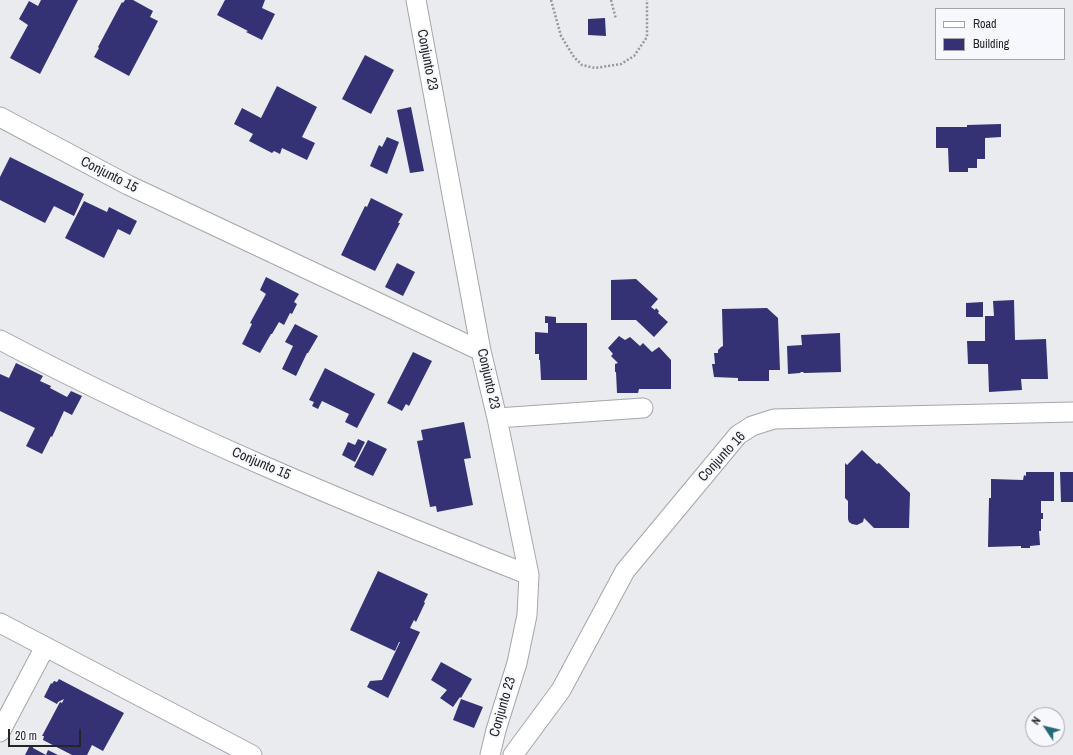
<!DOCTYPE html>
<html>
<head>
<meta charset="utf-8">
<style>
  body { margin:0 }
  #map { position:relative; width:1073px; height:755px; overflow:hidden; background:#e9ebef; font-family:"Archivo Narrow",sans-serif }
  canvas { display:block }
  .legend { position:absolute; left:935px; top:8px; width:130px; height:52px; box-sizing:border-box; background:#f7f8fd; border:1px solid #a3a4a7; margin:0; padding:5px 7px; list-style:none; font-size:12px; color:#242527 }
  .legend li { display:flex; align-items:center; gap:8px; height:20px }
  .legend b { width:20px; border:1px solid #a3a4a7 }
  .north { position:absolute; left:1025px; top:707px; width:40px; height:40px; box-sizing:border-box; background:#f7f8fd; border:1px solid #a3a4a7; border-radius:50%; rotate:305deg; font-size:11px; font-weight:700; line-height:16px; text-align:center; color:#242527 }
  .north::after { content:''; display:block; margin:auto; width:14px; height:18px; background:#236a79; clip-path:polygon(50% 0,100% 100%,50% 72%,0 100%) }
  .scale { position:absolute; left:8px; top:729px; width:73px; height:18px; box-sizing:border-box; border:2px solid #242527; border-top:0; padding-left:5px; font-size:12px; line-height:14px; white-space:nowrap; color:#242527; -webkit-text-stroke:3px #f7f8fd; paint-order:stroke }
</style>
</head>
<body>
<div id="map">
<canvas width="1073" height="755"></canvas>
<ul class="legend">
<li><b style="height:5px;background:#fff"></b>Road</li>
<li><b style="height:11px;background:#343174"></b>Building</li>
</ul>
<div class="north">N</div>
<div class="scale">20 m</div>
</div>
<script>
const g = document.querySelector('canvas').getContext('2d');
g.lineJoin = 'round';
function fill(path, color) { g.fillStyle = color; g.fill(path, 'evenodd'); }
function strokePath(path, color, width, dash) { g.strokeStyle = color; g.lineWidth = width; g.lineCap = dash ? 'butt' : 'round'; g.setLineDash(dash || []); g.stroke(path); }
function drawText(font, color, halo, rows, align = 'center') {
  g.font = font + ' "Archivo Narrow",sans-serif'; g.lineWidth = 4; g.setLineDash([]); g.textBaseline = 'middle'; g.strokeStyle = halo; g.fillStyle = color; for (const [text, x, y, turn = 0] of rows) {
    g.save(); g.translate(x, y); g.rotate((+turn || 0) * Math.PI / 180); g.textAlign = isNaN(turn) ? turn : align; if (halo) g.strokeText(text, 0, 0); g.fillText(text, 0, 0); g.restore();
  }
}
const building = new Path2D(`
  M 41,0 L 78,0 L 40,74 L 10,58 L 28,25 L 19,19 L 29,1 L 38,6 Z
  M 125,0 L 133,0 L 153,11 L 150,17 L 158,21 L 129,76 L 94,57 L 99,48 L 98,47 L 122,2 L 123,3 Z
  M 225,0 L 265,0 L 262,8 L 275,14 L 262,40 L 246,32 L 248,31 L 217,15 Z
  M 605,18 L 606,36 L 588,35 L 588,19 Z
  M 365,55 L 394,70 L 371,114 L 342,99 Z
  M 277,86 L 317,107 L 302,137 L 315,143 L 307,160 L 282,148 L 280,154 L 274,151 L 272,153 L 249,141 L 253,134 L 234,124 L 242,108 L 261,118 Z
  M 411,107 L 424,171 L 410,173 L 397,110 Z
  M 1001,124 L 1001,137 L 985,138 L 985,159 L 977,159 L 977,168 L 968,168 L 968,172 L 949,172 L 948,148 L 936,148 L 936,127 L 967,127 L 967,125 Z
  M 387,137 L 399,142 L 387,174 L 370,166 L 379,145 L 382,147 Z
  M 10,157 L 84,194 L 74,216 L 54,206 L 45,223 L 0,200 L 0,177 Z
  M 371,198 L 403,214 L 398,223 L 400,223 L 375,271 L 341,255 L 365,206 L 367,207 Z
  M 84,201 L 107,212 L 109,207 L 137,221 L 130,235 L 118,229 L 104,258 L 65,238 Z
  M 397,263 L 415,272 L 403,296 L 385,287 Z
  M 266,277 L 299,294 L 294,302 L 297,304 L 292,314 L 290,313 L 284,325 L 279,322 L 272,334 L 271,334 L 260,353 L 242,344 L 252,324 L 250,323 L 266,294 L 260,290 Z
  M 636,279 L 658,299 L 651,307 L 655,310 L 656,308 L 659,311 L 658,313 L 668,322 L 654,337 L 636,320 L 611,320 L 611,280 Z
  M 1014,300 L 1015,340 L 1046,339 L 1048,379 L 1021,379 L 1022,390 L 989,392 L 988,364 L 968,364 L 967,341 L 985,341 L 985,316 L 994,316 L 993,301 Z
  M 983,302 L 983,317 L 966,317 L 966,303 Z
  M 767,308 L 778,318 L 780,370 L 769,370 L 769,381 L 738,381 L 738,378 L 714,377 L 712,364 L 715,364 L 714,353 L 718,353 L 718,350 L 721,347 L 723,346 L 722,309 Z
  M 545,316 L 556,317 L 556,323 L 587,323 L 587,380 L 541,380 L 540,360 L 539,360 L 539,354 L 535,354 L 535,332 L 548,333 L 548,323 L 545,323 Z
  M 295,324 L 318,336 L 308,353 L 307,353 L 296,376 L 282,369 L 293,346 L 285,342 Z
  M 840,333 L 841,372 L 804,373 L 803,372 L 801,372 L 800,373 L 788,374 L 787,346 L 802,345 L 801,335 Z
  M 619,336 L 625,340 L 630,337 L 640,346 L 643,343 L 652,352 L 659,347 L 671,360 L 671,389 L 639,389 L 638,393 L 617,393 L 616,372 L 615,372 L 615,364 L 618,363 L 611,356 L 613,354 L 608,348 Z
  M 413,352 L 432,361 L 409,406 L 406,404 L 402,411 L 387,403 Z
  M 16,363 L 43,376 L 40,381 L 51,386 L 50,388 L 67,397 L 71,391 L 82,396 L 72,415 L 64,411 L 52,437 L 51,436 L 42,454 L 26,446 L 35,428 L 0,411 L 0,374 L 9,378 Z
  M 325,368 L 375,394 L 357,428 L 345,422 L 349,414 L 322,401 L 318,409 L 312,406 L 314,402 L 309,400 Z
  M 464,422 L 471,458 L 464,459 L 473,505 L 437,512 L 436,506 L 430,507 L 417,441 L 423,440 L 421,430 Z
  M 358,439 L 365,442 L 355,462 L 342,455 L 348,442 L 355,445 Z
  M 368,440 L 387,449 L 373,476 L 354,467 Z
  M 862,450 L 877,464 L 879,463 L 910,493 L 909,528 L 874,528 L 864,518 L 863,522 L 857,525 L 852,524 L 849,522 L 848,519 L 848,501 L 845,498 L 845,463 L 847,465 Z
  M 1026,472 L 1054,472 L 1054,501 L 1041,501 L 1041,513 L 1043,513 L 1043,519 L 1041,519 L 1041,531 L 1039,531 L 1040,545 L 1030,546 L 1030,548 L 1021,548 L 1021,546 L 988,547 L 989,498 L 991,498 L 991,479 L 1023,480 L 1024,475 L 1026,476 Z
  M 1060,472 L 1073,472 L 1073,502 L 1061,502 Z
  M 378,571 L 428,594 L 424,602 L 425,603 L 424,605 L 416,622 L 414,620 L 410,628 L 420,632 L 388,698 L 367,687 L 370,681 L 382,680 L 400,642 L 399,642 L 395,651 L 350,630 Z
  M 441,662 L 472,679 L 461,698 L 460,697 L 453,707 L 440,698 L 447,690 L 431,680 Z
  M 59,679 L 124,713 L 103,751 L 92,745 L 87,755 L 72,755 L 43,740 L 44,736 L 42,736 L 60,702 L 62,703 L 64,699 L 58,702 L 57,704 L 44,697 L 51,683 L 52,684 L 54,681 L 57,682 Z
  M 461,699 L 483,707 L 474,728 L 453,720 Z
  M 30,745 L 33,747 L 33,748 L 46,755 L 48,750 L 58,755 L 25,755 Z`);
const path = new Path2D(`
  M 551,0 L 561,36 L 569,49 L 574,57 L 582,65 L 595,68 L 621,64 L 634,56 L 647,37 L 647,0
  M 611,0 L 616,19`);
const minor = new Path2D(`
  M 416,0 L 481,351 L 497,418 L 529,575 L 527,615 L 517,663 L 496,730 L 490,755
  M 0,117 L 128,185 L 481,351
  M 0,340 C 171,430 349,504 529,575
  M 497,418 L 643,408
  M 0,623 L 252,755
  M 0,732 L 45,647
  M 513,755 L 561,690 L 625,571 L 738,435 L 752,426 L 774,419 L 1073,412`);
const streetNames = [
  ["Conjunto 23",427,60,79],
  ["Conjunto 15",109,175,27],
  ["Conjunto 23",488,379,77],
  ["Conjunto 16",722,457,-47],
  ["Conjunto 15",261,464,23],
  ["Conjunto 23",503,707,-74]
];
fill(building, '#343174');
strokePath(minor, '#a4a6aa', 21);
strokePath(path, '#96979a', 2.5, [2, 2]);
strokePath(minor, '#fff', 19);
drawText('14px', '#242527', '#f7f8fd', streetNames);
</script>
</body>
</html>
